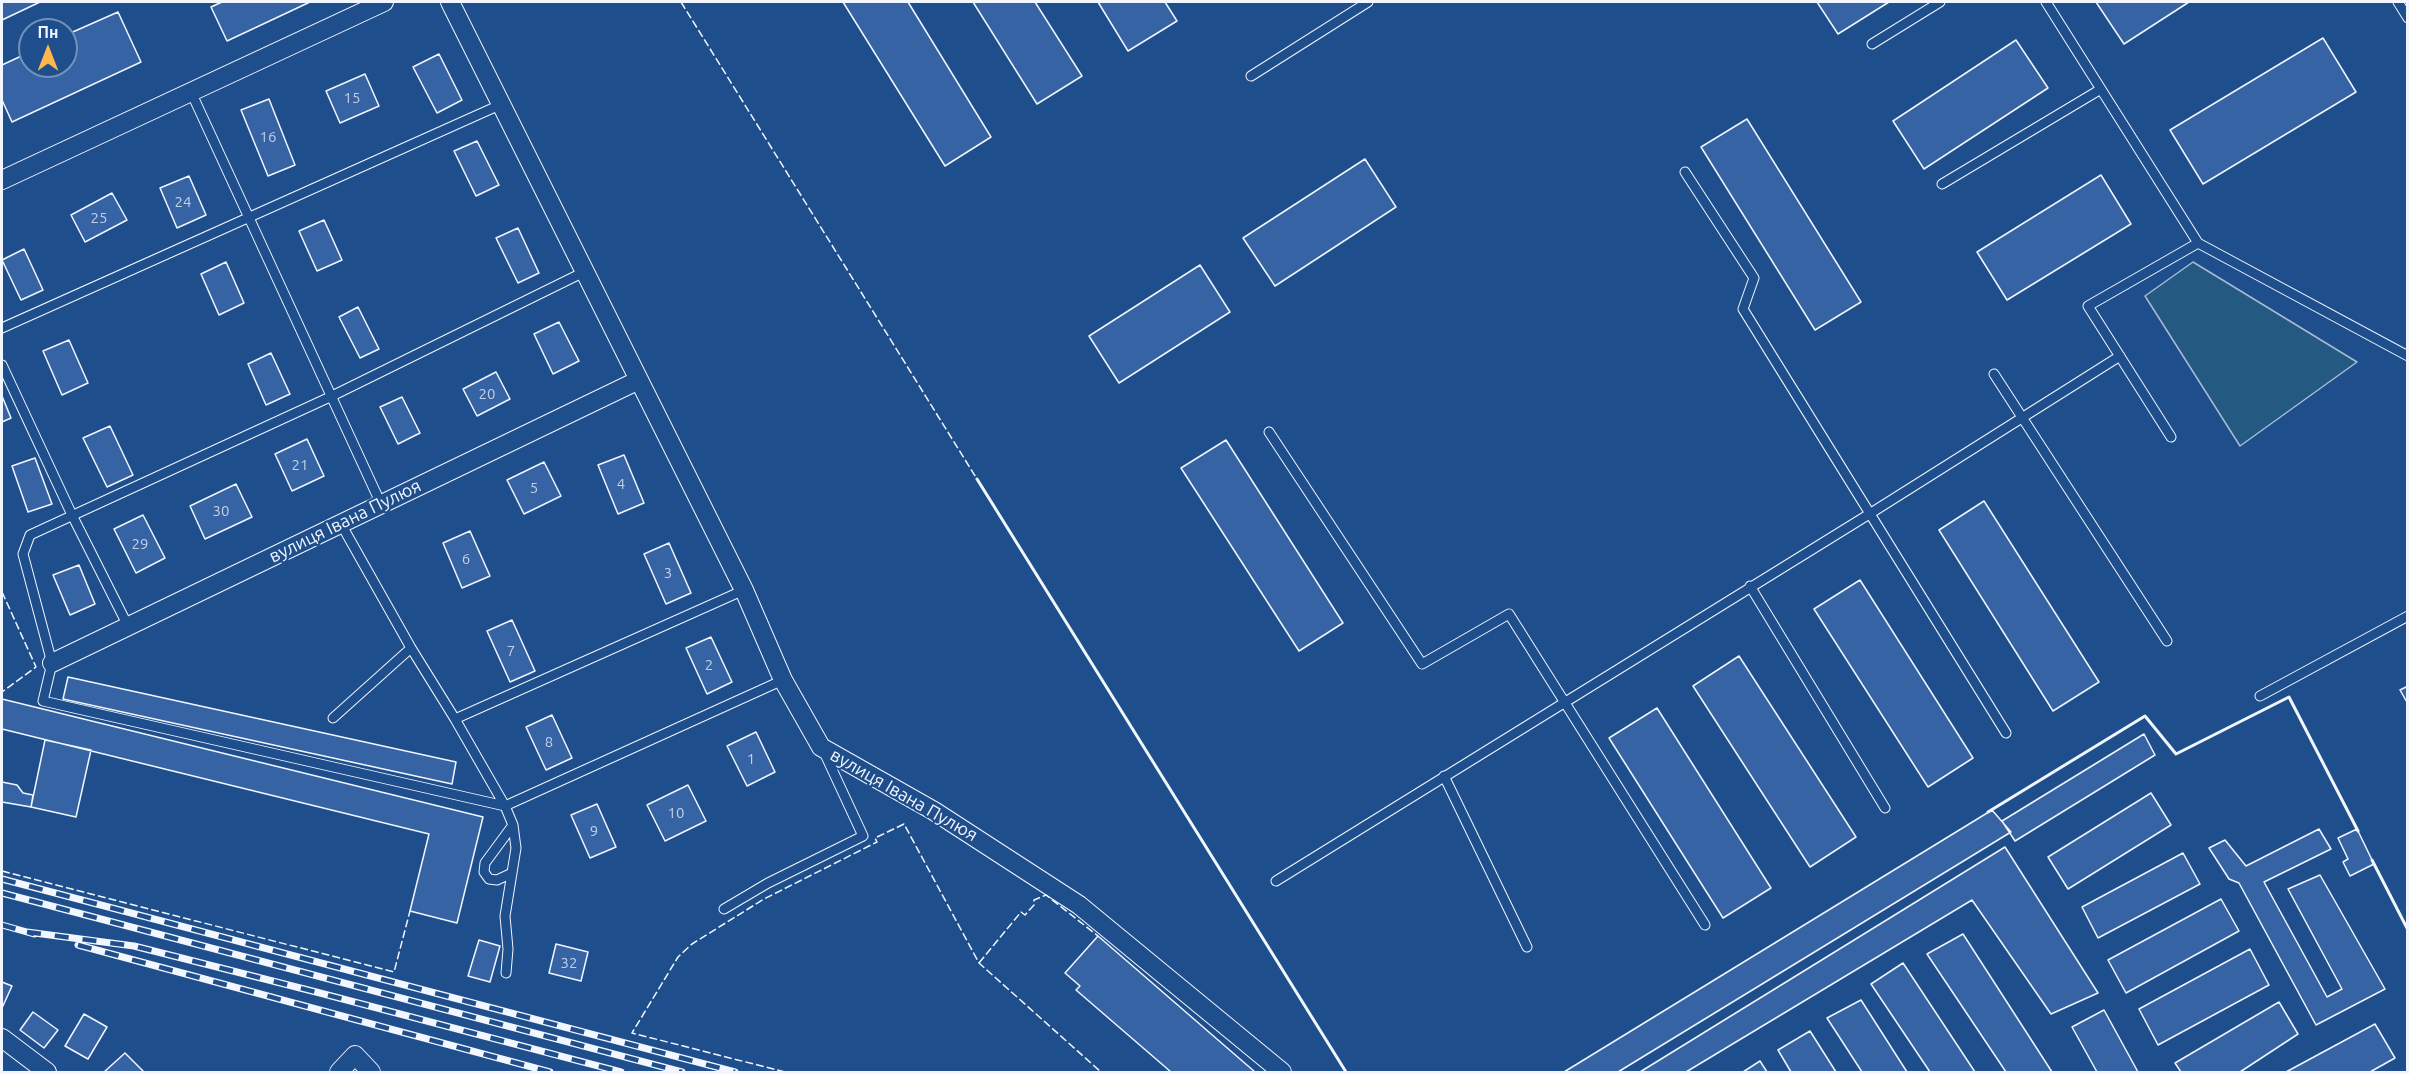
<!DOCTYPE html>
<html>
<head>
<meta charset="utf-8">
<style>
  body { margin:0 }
  #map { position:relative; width:2409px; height:1074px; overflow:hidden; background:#1f4e8c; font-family:Ubuntu,sans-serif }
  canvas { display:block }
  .frame { position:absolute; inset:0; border:3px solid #f2f6ff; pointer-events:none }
  .north { position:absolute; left:18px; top:18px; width:60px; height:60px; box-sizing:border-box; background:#1f4e8c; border:2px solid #7391ba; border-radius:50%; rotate:0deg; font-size:16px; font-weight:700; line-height:24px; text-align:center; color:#f2f6ff }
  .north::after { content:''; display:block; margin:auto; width:21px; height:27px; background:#ffb74d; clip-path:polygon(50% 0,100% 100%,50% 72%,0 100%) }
</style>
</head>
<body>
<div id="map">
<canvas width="2409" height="1074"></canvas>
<div class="frame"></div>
<div class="north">Пн</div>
</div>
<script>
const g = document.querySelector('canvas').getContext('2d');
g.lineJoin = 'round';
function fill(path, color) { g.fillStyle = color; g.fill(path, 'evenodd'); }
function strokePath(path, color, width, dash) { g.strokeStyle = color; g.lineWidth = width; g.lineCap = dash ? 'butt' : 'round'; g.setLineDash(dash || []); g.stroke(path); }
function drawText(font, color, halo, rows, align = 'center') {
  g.font = font + ' Ubuntu,sans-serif'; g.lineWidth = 4.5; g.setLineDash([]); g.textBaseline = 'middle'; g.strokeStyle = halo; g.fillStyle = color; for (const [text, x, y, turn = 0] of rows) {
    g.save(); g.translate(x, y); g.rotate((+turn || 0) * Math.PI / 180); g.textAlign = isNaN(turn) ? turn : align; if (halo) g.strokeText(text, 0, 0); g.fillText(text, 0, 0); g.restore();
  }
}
const green = new Path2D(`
  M 2193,262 L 2357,362 L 2240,446 L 2145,296 Z`);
const building = new Path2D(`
  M 2,2 L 40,2 L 2,20 Z
  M 222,2 L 310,2 L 227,41 L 211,7 Z
  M 843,2 L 908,2 L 991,137 L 945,166 Z
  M 973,2 L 1035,2 L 1082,76 L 1037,104 Z
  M 1098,2 L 1165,2 L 1177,21 L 1128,51 Z
  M 1817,2 L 1889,2 L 1838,34 Z
  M 2096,2 L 2189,2 L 2124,44 Z
  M 118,12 L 141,62 L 12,122 L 2,100 L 2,65 L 30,52 L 30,66 L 66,66 L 66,35 Z
  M 2323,38 L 2356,92 L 2203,184 L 2170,130 Z
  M 2016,40 L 2048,88 L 1924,169 L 1893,121 Z
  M 439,54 L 462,100 L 437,113 L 413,67 Z
  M 365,74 L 379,106 L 340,123 L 326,91 Z
  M 269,99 L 295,165 L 268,176 L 241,110 Z
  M 1747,119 L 1861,302 L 1815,330 L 1701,147 Z
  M 477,141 L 499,185 L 476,196 L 454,151 Z
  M 1365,159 L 1396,207 L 1275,286 L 1243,238 Z
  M 2101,175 L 2131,224 L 2007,300 L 1977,252 Z
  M 189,176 L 206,215 L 177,228 L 160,188 Z
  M 112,193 L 127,220 L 85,242 L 71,215 Z
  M 324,220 L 342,260 L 317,271 L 299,231 Z
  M 518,228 L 539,273 L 518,283 L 496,238 Z
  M 24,249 L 43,290 L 21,300 L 2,260 Z
  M 226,262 L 244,303 L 219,315 L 201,274 Z
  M 1200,265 L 1230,312 L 1119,383 L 1089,336 Z
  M 358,307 L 379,349 L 360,358 L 339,317 Z
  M 559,322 L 579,361 L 553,374 L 534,334 Z
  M 69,340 L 88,383 L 62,395 L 43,351 Z
  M 271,353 L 290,394 L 266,405 L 248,364 Z
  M 496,372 L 510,399 L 477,416 L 463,389 Z
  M 2,396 L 11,418 L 2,422 Z
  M 402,397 L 420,433 L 398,444 L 380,407 Z
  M 110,426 L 133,475 L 107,487 L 83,438 Z
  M 307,439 L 324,476 L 292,491 L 275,454 Z
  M 1226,440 L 1343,623 L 1299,651 L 1181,468 Z
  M 624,455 L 644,503 L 618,514 L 598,465 Z
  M 35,458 L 52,504 L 28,512 L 12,466 Z
  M 544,462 L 561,496 L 524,514 L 507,480 Z
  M 236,484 L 252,517 L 205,539 L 190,506 Z
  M 1984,501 L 2099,682 L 2053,711 L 1939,530 Z
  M 143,515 L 165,558 L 136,573 L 114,529 Z
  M 470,531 L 490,576 L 462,588 L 443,543 Z
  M 669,543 L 691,593 L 666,604 L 644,554 Z
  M 79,565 L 95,604 L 70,615 L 53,575 Z
  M 1860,580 L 1973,758 L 1928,787 L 1814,609 Z
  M 512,620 L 535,671 L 510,682 L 487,631 Z
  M 711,637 L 732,682 L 707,694 L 686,648 Z
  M 1739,656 L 1856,837 L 1810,867 L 1693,686 Z
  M 68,677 L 456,762 L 452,784 L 63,699 Z
  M 2408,686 L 2408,704 L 2400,690 Z
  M 2,699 L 483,817 L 457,923 L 410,911 L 429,834 L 2,729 Z
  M 1657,708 L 1771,888 L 1723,918 L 1609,738 Z
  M 552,715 L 572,758 L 546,770 L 526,727 Z
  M 756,732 L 775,772 L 747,786 L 727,746 Z
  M 2144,734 L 2155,755 L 2015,841 L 2002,821 Z
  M 45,740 L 91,750 L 76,817 L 31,807 Z
  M 2,782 L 17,785 L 23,793 L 33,795 L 31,807 L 2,802 Z
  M 688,785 L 706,821 L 665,841 L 647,805 Z
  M 2151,793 L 2171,825 L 2068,889 L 2048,857 Z
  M 597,804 L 616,847 L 590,858 L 571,815 Z
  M 1992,810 L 2011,832 L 1618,1072 L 1564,1072 Z
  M 2319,829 L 2331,849 L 2264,882 L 2327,997 L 2342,989 L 2288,889 L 2320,875 L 2385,989 L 2316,1025 L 2239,883 L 2229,879 L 2209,848 L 2225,840 L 2246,866 Z
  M 2357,829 L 2374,864 L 2350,876 L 2343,862 L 2348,859 L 2338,838 Z
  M 2005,847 L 2098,993 L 2051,1014 L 1972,900 L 1686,1072 L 1640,1072 Z
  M 2183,853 L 2200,884 L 2098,938 L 2082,907 Z
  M 2221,899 L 2239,931 L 2126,993 L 2108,960 Z
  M 1963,934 L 2052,1072 L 2006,1072 L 1927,954 Z
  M 1098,936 L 1255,1072 L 1171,1072 L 1076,990 L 1080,986 L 1065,973 Z
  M 479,940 L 500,946 L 490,982 L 468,976 Z
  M 556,944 L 588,952 L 581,981 L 549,973 Z
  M 2250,949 L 2269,985 L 2158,1045 L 2139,1009 Z
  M 1903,963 L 1975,1072 L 1930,1072 L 1871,984 Z
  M 2,982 L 12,986 L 2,1008 Z
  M 1861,1000 L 1907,1072 L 1862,1072 L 1827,1018 Z
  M 2279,1002 L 2298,1034 L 2240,1072 L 2181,1072 L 2175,1063 Z
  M 2104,1010 L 2138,1072 L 2097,1072 L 2072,1027 Z
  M 33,1012 L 58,1030 L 44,1048 L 20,1030 Z
  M 84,1014 L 107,1027 L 88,1059 L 65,1046 Z
  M 2375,1024 L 2395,1058 L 2370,1072 L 2286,1072 Z
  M 1810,1031 L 1836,1072 L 1791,1072 L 1778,1050 Z
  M 125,1053 L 144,1072 L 104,1072 Z
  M 1760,1061 L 1767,1072 L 1743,1072 Z`);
const lane = new Path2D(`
  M 2046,2 L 2198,243 L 2408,356
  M 2398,2 L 2408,18
  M 1872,44 L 1940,2
  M 1251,76 L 1368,2
  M 191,92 L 381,504
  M 1685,172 L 1754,278 L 1743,309 L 2006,733
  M 1942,184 L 2101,89
  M 584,272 L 330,397 L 30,535 L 23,554 L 52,663 L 43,701 L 505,806 L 783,680
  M 2,328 L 502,104
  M 2,365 L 72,515 L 128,626
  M 1994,374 L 2167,641
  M 1269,432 L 1422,664 L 1509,614 L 1705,925
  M 2171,437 L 2088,306 L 2198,243
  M 341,524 L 411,648 L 455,719 L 505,806 L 513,825 L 516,848 L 512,873 L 497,880 L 489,879 L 484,872 L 485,863 L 513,825
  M 1750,586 L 1885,808
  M 2260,696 L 2408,616
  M 333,718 L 411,648
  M 455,719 L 744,590
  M 1444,776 L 1527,947
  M 1276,881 L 1871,513 L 2120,356
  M 724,909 L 768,883 L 863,836 L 824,752
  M 506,973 L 508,949 L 505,916 L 512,873`);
const street = new Path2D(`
  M 450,2 L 744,590 L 783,680 L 821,747 L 934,811 L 1079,905 L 1282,1072
  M 2,180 L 384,2
  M 52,663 L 639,380
  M 2,1038 L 47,1072
  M 339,1072 L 355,1055 L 371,1072`);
const rail = new Path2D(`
  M 2,879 L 735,1072
  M 2,893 L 682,1072
  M 2,925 L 34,934
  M 27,932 L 134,946 L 320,993 L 621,1072
  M 78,945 L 550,1072`);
const fence = new Path2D(`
  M 681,2 L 977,479
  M 2,592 L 36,667 L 2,692
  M 2,871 L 394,972 L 410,911
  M 979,963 L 1021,912 L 1025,915 L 1034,905 L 1034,900 L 1046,895 L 1098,936
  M 785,1072 L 632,1033 L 678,957 L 692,944 L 764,899 L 877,842 L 875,838 L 904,824 L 979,963 L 1101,1072`);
const wall = new Path2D(`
  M 977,479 L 1346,1072
  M 1988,812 L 2145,716 L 2176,754 L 2289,697 L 2358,831
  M 2372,860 L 2408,930`);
const numberNames = [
  ["15",352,98],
  ["16",268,137],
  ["24",183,202],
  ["25",99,218],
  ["20",487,394],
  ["21",300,465],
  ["4",621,484],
  ["5",534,488],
  ["30",221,511],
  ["29",140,544],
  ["6",466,559],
  ["3",668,573],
  ["7",511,651],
  ["2",709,665],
  ["8",549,742],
  ["1",751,759],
  ["10",676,813],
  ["9",594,831],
  ["32",569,963]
];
const streetNames = [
  ["вулиця Івана Пулюя",345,521,-26],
  ["вулиця Івана Пулюя",904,795,30]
];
fill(green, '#245a82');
strokePath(green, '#a8bbd7', 1.5);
fill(building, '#3563a3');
strokePath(building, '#f2f6ff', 1.5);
strokePath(lane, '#f2f6ff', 11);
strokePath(street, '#f2f6ff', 20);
strokePath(lane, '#1f4e8c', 9);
strokePath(street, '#1f4e8c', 18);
strokePath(rail, '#f2f6ff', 7);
strokePath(rail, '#1f4e8c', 4.5, [14]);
strokePath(fence, '#f2f6ff', 1.5, [8, 3]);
strokePath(wall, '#f2f6ff', 3);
drawText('15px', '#c3d1e8', null, numberNames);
drawText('18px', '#f2f6ff', '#1f4e8c', streetNames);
</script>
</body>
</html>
